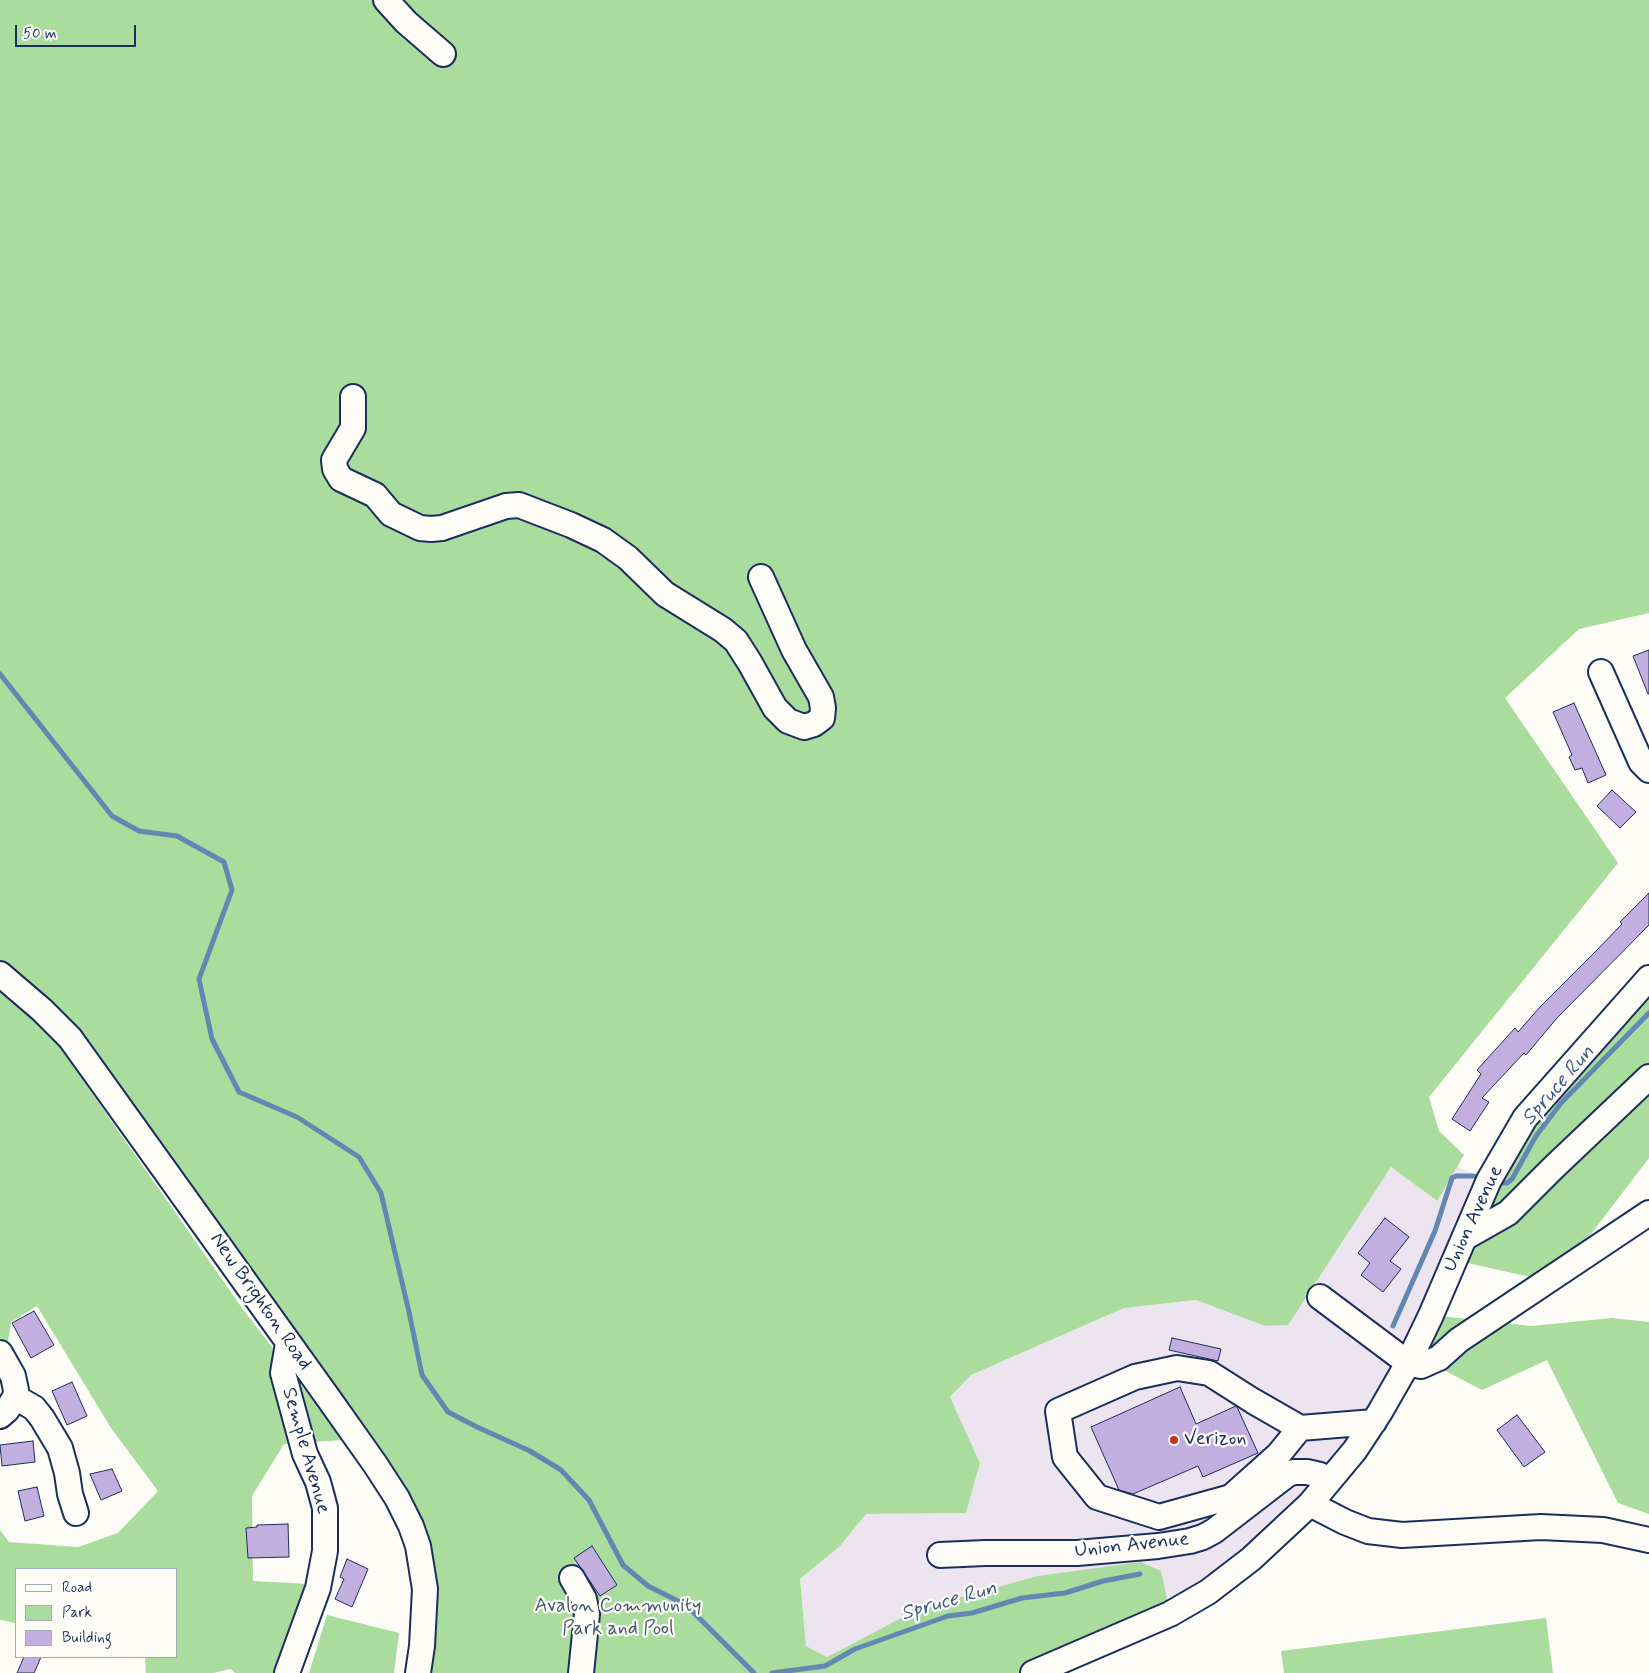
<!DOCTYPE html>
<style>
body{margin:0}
#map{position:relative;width:1649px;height:1673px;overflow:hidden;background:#fdfcf7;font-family:Mynerve,sans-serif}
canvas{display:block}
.legend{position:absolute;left:15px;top:1568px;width:162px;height:90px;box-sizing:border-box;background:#fdfcf7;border:1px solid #a3aaba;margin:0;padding:6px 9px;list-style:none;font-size:15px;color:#1b2f5e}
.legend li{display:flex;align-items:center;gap:10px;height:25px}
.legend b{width:25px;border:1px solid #a3aaba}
.scale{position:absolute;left:15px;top:25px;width:121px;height:22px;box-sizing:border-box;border:2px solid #1b2f5e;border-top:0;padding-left:6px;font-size:15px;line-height:18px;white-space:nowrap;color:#1b2f5e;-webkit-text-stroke:4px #fdfcf7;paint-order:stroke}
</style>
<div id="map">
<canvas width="1649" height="1673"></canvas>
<ul class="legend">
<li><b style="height:6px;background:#fdfcf7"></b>Road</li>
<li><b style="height:14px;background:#aadc9d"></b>Park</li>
<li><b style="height:14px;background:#c3afdf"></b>Building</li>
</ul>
<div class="scale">50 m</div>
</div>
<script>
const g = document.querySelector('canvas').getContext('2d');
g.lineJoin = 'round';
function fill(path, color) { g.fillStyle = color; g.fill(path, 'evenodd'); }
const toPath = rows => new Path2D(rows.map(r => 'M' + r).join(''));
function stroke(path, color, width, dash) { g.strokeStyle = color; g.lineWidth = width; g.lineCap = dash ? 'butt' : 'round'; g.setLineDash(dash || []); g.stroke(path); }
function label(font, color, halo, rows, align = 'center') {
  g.font = font + ' Mynerve,sans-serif'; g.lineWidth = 4.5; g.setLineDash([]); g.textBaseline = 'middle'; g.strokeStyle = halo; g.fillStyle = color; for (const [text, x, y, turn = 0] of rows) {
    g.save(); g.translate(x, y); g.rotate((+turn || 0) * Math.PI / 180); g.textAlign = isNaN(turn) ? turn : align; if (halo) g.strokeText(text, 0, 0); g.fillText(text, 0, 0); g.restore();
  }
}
fill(toPath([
 [1391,1167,1436,1201,1457,1167,1489,1180,1431,1315,1310,1504,1170,1614,918,1609,827,1657,806,1646,800,1579,840,1546,866,1514,966,1513,980,1463,950,1397,971,1375,1124,1308,1196,1300,1265,1326,1287,1325]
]), '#ece5f0');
fill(toPath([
 [0,0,1649,0,1649,613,1579,629,1505,698,1618,863,1429,1097,1439,1131,1464,1155,1437,1201,1391,1167,1288,1325,1265,1326,1196,1300,1124,1308,971,1375,950,1397,980,1463,966,1513,866,1514,840,1546,800,1579,806,1646,827,1657,918,1609,1038,1576,1141,1562,1161,1571,1170,1614,1033,1673,418,1673,418,1546,70,1038,0,974],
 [1649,978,1649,1158,1591,1234,1535,1278,1454,1260,1489,1180],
 [0,988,59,1046,242,1308,343,1440,284,1444,252,1496,253,1581,308,1584,282,1673,235,1673,231,1669,213,1673,146,1673,145,1657,176,1657,176,1569,16,1569,16,1623,0,1620,0,1530,9,1542,78,1547,118,1533,158,1491,111,1428,37,1306,11,1322,3,1376,0,1380],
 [1431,1315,1531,1326,1612,1318,1649,1322,1649,1514,1618,1503,1547,1360,1482,1390,1413,1354],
 [327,1615,399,1633,394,1673,309,1673],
 [1546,1618,1553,1673,1284,1673,1281,1651]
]), '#aadc9d');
stroke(toPath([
 [0,674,112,816,139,831,177,836,224,862,232,890,199,979,212,1039,239,1092,297,1117,359,1157,381,1193,409,1312,422,1375,448,1412,477,1427,530,1451,561,1470,589,1500,623,1565,648,1586,686,1605,754,1673],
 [1500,1183,1507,1183,1512,1179,1536,1136,1561,1103,1649,1013],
 [1393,1326,1435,1231,1452,1178,1456,1176,1474,1176,1479,1178],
 [772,1673,825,1666,855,1649,948,1616,972,1613,1022,1598,1065,1593,1103,1581,1140,1574]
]), '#6187b3', 5);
const building = toPath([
 [1649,650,1649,694,1648,694,1633,656,1649,650],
 [1574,703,1606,775,1588,783,1582,768,1575,770,1569,757,1572,755,1553,712,1574,703],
 [1612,790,1636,812,1620,828,1597,806,1612,790],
 [1649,893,1649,925,1557,1018,1526,1055,1524,1053,1482,1098,1489,1102,1470,1131,1452,1119,1481,1074,1477,1070,1515,1028,1518,1032,1540,1007,1598,949,1622,924,1620,922,1649,893],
 [1385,1218,1409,1237,1390,1261,1401,1269,1383,1292,1361,1275,1370,1263,1358,1253,1385,1218],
 [34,1311,54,1345,31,1358,12,1323,34,1311],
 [1172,1338,1221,1349,1218,1361,1169,1350,1172,1338],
 [72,1382,87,1416,67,1425,52,1391,72,1382],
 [1180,1387,1196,1424,1236,1406,1237,1407,1258,1453,1203,1477,1198,1466,1133,1494,1119,1490,1091,1427,1180,1387],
 [1517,1415,1545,1452,1524,1467,1497,1430,1517,1415],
 [33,1441,35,1462,2,1466,0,1445,33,1441],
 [112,1469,122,1491,101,1500,90,1474,112,1469],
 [37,1487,44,1516,25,1521,18,1491,37,1487],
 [288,1524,289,1557,248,1558,246,1528,257,1527,257,1525,288,1524],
 [592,1546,617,1585,600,1596,574,1558,592,1546],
 [347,1559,368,1569,352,1607,335,1599,344,1579,340,1577,347,1559],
 [24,1657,41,1657,34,1673,17,1673,24,1657]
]);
fill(building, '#c3afdf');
stroke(building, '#1b2f5e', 1);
const minor = toPath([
 [386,0,406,22,443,54],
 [353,397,353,428,334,460,335,469,341,479,375,495,391,514,420,528,431,529,442,528,506,506,519,505,571,525,603,540,628,558,665,594,723,630,736,641,750,663,775,708,788,721,804,727,814,724,822,718,823,708,821,697,794,650,761,577],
 [1601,672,1641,762,1649,770],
 [0,974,42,1010,70,1038,329,1399,375,1464,397,1498,411,1526,418,1546,425,1589,422,1646,418,1673],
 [1464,1238,1508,1213,1553,1168,1649,1077],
 [1320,1297,1408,1363,1421,1366,1439,1358,1459,1340,1649,1213],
 [0,1353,13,1376,16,1390,15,1397,34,1408,42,1418,60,1448,67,1473,70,1494,76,1513],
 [0,1416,7,1410,15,1397],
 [1300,1428,1278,1455,1231,1497,1159,1517,1097,1497,1065,1457,1058,1411,1135,1377,1177,1368,1209,1373,1253,1401,1300,1428,1374,1422],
 [1310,1504,1345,1522,1368,1531,1402,1535,1541,1527,1603,1530,1649,1540],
 [940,1555,985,1553,1077,1553,1158,1546,1190,1541,1203,1537,1214,1531,1288,1474,1294,1472,1307,1472,1320,1475,1330,1480],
 [572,1578,584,1599,587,1614,581,1673],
 [287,1673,318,1588,325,1551,325,1508,318,1482,305,1454,283,1373,288,1343],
 [1033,1673,1170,1614,1208,1592,1251,1559,1310,1504,1355,1450,1380,1412,1408,1363,1431,1315,1489,1180,1525,1118,1649,978]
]);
stroke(minor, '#1b2f5e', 28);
stroke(minor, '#fdfcf7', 24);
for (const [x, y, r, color] of [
 [1174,1440,5,"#c8321e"]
]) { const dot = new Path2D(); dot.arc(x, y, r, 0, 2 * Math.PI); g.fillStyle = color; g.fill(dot); stroke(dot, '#fdfcf7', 2); }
label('20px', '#1b2f5e', '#fdfcf7', [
 ["Union Avenue",1474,1219,-65],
 ["New Brighton Road",260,1302,55],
 ["Semple Avenue",305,1451,74],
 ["Union Avenue",1132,1546,-6]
]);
label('20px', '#1b2f5e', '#fdfcf7', [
 ["Verizon",1184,1440]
], 'left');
label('20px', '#3f5a6e', '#fdfcf7', [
 ["Avalon Community",618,1607],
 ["Park and Pool",618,1630]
]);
label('italic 21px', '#3e5b88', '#fdfcf7', [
 ["Spruce Run",1559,1086,-49],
 ["Spruce Run",949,1602,-16]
]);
</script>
